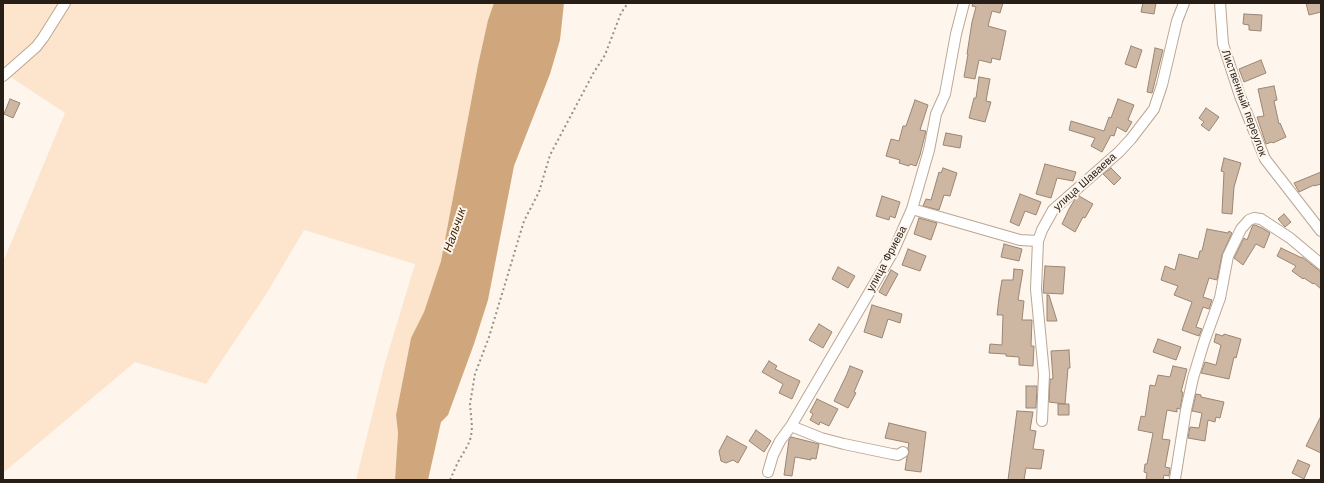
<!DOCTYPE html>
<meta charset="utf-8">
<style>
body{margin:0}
#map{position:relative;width:1324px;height:483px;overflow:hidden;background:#fef5ed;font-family:"Work Sans",sans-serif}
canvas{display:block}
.frame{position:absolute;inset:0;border:4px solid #271f17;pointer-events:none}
</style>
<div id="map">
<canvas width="1324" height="483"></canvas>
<div class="frame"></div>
</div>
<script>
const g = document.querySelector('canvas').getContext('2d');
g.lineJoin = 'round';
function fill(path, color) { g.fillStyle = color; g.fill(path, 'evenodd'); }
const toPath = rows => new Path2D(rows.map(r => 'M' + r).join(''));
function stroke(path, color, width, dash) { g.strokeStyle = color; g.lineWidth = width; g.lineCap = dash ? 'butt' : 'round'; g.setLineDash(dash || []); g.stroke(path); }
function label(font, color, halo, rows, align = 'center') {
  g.font = font + ' "Work Sans",sans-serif'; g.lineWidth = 4; g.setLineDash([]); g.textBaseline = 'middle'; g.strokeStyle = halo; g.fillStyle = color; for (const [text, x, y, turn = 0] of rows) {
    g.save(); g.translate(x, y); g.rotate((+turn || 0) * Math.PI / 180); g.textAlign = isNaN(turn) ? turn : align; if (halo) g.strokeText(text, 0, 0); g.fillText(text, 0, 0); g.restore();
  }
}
fill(toPath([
 [3,3,494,3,488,20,478,65,441,261,424,312,411,338,396,415,398,433,395,480,356,480,385,363,415,264,304,230,265,296,206,384,135,362,3,473,3,262,65,113,3,72]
]), '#fde4cd');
fill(toPath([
 [494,3,564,3,560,40,550,74,514,166,488,300,474,344,448,415,441,422,428,480,395,480,398,433,396,415,411,338,424,312,441,261,478,65,488,20]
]), '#d0a77d');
const building = toPath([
 [973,3,1003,3,1000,13,992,11,988,26,1006,31,1000,60,992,58,991,63,979,60,975,79,964,77,968,54,967,54,972,22,976,7,972,6,973,3],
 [1143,3,1156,3,1154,14,1141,12,1143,3],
 [1306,3,1321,3,1321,12,1309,15,1306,3],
 [1244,14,1262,15,1261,31,1249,30,1249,25,1243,24,1244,14],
 [1131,46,1142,50,1136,68,1125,64,1131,46],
 [1155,48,1163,50,1152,93,1147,92,1155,48],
 [1261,60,1266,73,1244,82,1239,69,1261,60],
 [979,77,990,79,986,101,991,102,985,122,969,118,974,98,976,98,979,77],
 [1274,86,1277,100,1274,101,1279,124,1280,123,1286,137,1273,143,1272,142,1266,144,1257,117,1264,116,1258,89,1274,86],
 [10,99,20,103,13,118,4,114,10,99],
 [1118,99,1134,105,1128,120,1132,122,1126,132,1117,127,1114,136,1111,135,1102,152,1091,146,1095,138,1069,130,1071,121,1104,131,1109,117,1111,118,1118,99],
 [915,100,928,105,920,130,926,131,920,155,916,166,910,164,909,166,899,163,900,160,886,156,891,139,899,141,903,126,906,126,915,100],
 [1206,108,1219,117,1209,131,1201,125,1204,122,1199,118,1206,108],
 [946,133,962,136,960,148,943,145,946,133],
 [1224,158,1241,163,1234,187,1232,214,1222,213,1224,172,1221,171,1224,158],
 [1045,164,1076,172,1073,181,1057,178,1051,198,1036,194,1045,164],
 [943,168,957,173,950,196,944,195,939,210,923,206,926,199,931,200,939,172,941,173,943,168],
 [1111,168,1121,178,1114,185,1103,174,1111,168],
 [1321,172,1321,184,1314,186,1314,185,1299,192,1294,183,1321,172],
 [1020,194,1041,202,1036,215,1025,211,1019,226,1010,222,1020,194],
 [882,196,900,202,895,218,890,216,889,220,876,216,882,196],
 [1079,196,1093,204,1085,218,1083,217,1075,232,1062,224,1069,209,1075,199,1079,196],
 [1284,214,1291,222,1285,227,1278,219,1284,214],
 [919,218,937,223,931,240,914,234,919,218],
 [1253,225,1255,225,1262,228,1270,233,1264,248,1256,244,1243,265,1234,258,1244,238,1247,240,1253,225],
 [1207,229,1228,233,1229,231,1232,233,1222,255,1217,280,1209,278,1203,297,1212,300,1209,309,1203,307,1196,327,1202,329,1199,336,1182,330,1192,302,1174,295,1178,286,1161,280,1165,266,1175,270,1179,254,1198,259,1200,251,1202,251,1207,229],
 [1004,244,1022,249,1019,261,1001,257,1004,244],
 [1281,248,1302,258,1302,257,1321,272,1321,289,1314,283,1313,284,1304,278,1303,279,1292,271,1296,266,1277,256,1281,248],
 [908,249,926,256,920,271,902,265,908,249],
 [1045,266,1065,267,1063,294,1043,293,1045,266],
 [838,267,855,276,848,288,832,279,838,267],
 [1014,269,1023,270,1018,300,1024,301,1022,320,1032,320,1031,346,1034,346,1033,366,1019,365,1019,357,1006,356,1006,354,989,353,990,344,1002,345,1003,315,997,315,999,298,1002,280,1013,280,1014,269],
 [891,270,898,274,886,296,879,292,891,270],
 [1047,295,1049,295,1057,321,1047,321,1047,295],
 [872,305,902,314,900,323,888,319,882,338,864,332,872,305],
 [819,324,832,332,823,348,809,340,819,324],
 [1216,334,1223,336,1224,334,1241,339,1236,358,1234,357,1229,379,1201,373,1205,362,1216,365,1221,345,1214,342,1216,334],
 [1158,339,1181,347,1176,360,1153,352,1158,339],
 [1069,350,1070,368,1068,368,1065,404,1049,402,1050,379,1053,379,1051,351,1069,350],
 [769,361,777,366,775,369,800,381,792,399,779,393,783,384,762,372,769,361],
 [850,366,863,371,854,392,856,393,848,408,834,401,847,374,850,366],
 [1173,366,1187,369,1181,392,1183,392,1180,409,1177,408,1177,412,1167,410,1162,439,1170,440,1165,467,1170,468,1169,476,1164,475,1163,480,1146,480,1147,473,1144,472,1145,464,1147,464,1153,433,1138,430,1141,416,1145,417,1150,385,1155,386,1158,375,1170,377,1173,366],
 [1026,386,1037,386,1036,408,1026,408,1026,386],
 [1196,394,1201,395,1201,397,1224,402,1220,418,1216,417,1215,422,1208,420,1205,441,1188,438,1190,427,1199,428,1202,413,1192,411,1196,394],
 [817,399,838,409,829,426,820,422,819,425,810,420,813,414,810,412,817,399],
 [1058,404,1069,404,1069,415,1058,415,1058,404],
 [1017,411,1033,412,1030,430,1036,431,1033,449,1044,450,1041,469,1026,468,1024,480,1008,480,1017,411],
 [1321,416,1321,453,1306,446,1321,416],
 [889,423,926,432,921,472,905,470,907,457,909,452,908,448,909,443,885,438,889,423],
 [756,430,771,441,764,452,749,441,756,430],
 [727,436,747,447,738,463,733,460,726,463,721,461,719,451,727,436],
 [791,437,819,444,816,459,811,458,811,460,795,457,792,476,784,475,789,440,791,437],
 [1298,460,1310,465,1304,479,1292,473,1298,460]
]);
fill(building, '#cdb7a3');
stroke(building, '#9a8672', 1);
const minor = toPath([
 [1220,3,1223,44,1240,96,1265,159,1321,231],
 [3,76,36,47,43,38,65,3],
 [912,209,1020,240,1038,241],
 [1042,421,1044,374,1036,289,1038,241,1042,230,1053,210,1119,152,1131,139,1154,109,1162,85,1177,21,1184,3],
 [791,426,821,438,844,444,892,454,898,455,903,452],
 [768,472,773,455,780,441,791,426,893,252,912,209,929,150,936,114,945,94,956,34,964,3],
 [1175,479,1186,410,1193,378,1204,342,1220,298,1228,256,1241,229,1249,220,1254,218,1261,219,1290,238,1321,264]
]);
stroke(minor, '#bba692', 12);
stroke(toPath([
 [450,480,458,462,468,445,471,437,472,427,470,404,475,374,489,337,524,221,539,192,550,155,594,72,605,55,621,13,628,3]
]), '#988f87', 2, [2, 3]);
stroke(minor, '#fff', 10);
label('11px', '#271f17', '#fef5ed', [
 ["Лиственный переулок",1244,103,70],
 ["улица Шаваева",1085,182,-42],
 ["улица Фриева",887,259,-62]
]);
label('italic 12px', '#442805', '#fef5ed', [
 ["Нальчик",455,230,-71]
]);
</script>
